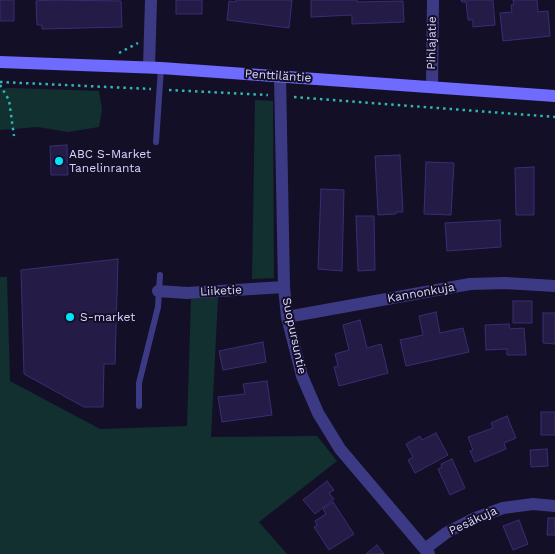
<!DOCTYPE html>
<meta charset="utf-8">
<style>
body{margin:0}
canvas{display:block;background:#130f26}
</style>
<canvas width="555" height="554"></canvas>
<script>
const g = document.querySelector('canvas').getContext('2d');
g.lineJoin = 'round';
function fill(path, color) { g.fillStyle = color; g.fill(path, 'evenodd'); }
const toPath = rows => new Path2D(rows.map(r => 'M' + r).join(''));
function stroke(path, color, width, dash) { g.strokeStyle = color; g.lineWidth = width; g.lineCap = dash ? 'butt' : 'round'; g.setLineDash(dash || []); g.stroke(path); }
function label(font, color, halo, rows, align = 'center') {
  g.font = font + ' "Work Sans",sans-serif'; g.lineWidth = 4; g.setLineDash([]); g.textBaseline = 'middle'; g.strokeStyle = halo; g.fillStyle = color; for (const [text, x, y, turn = 0] of rows) {
    g.save(); g.translate(x, y); g.rotate((+turn || 0) * Math.PI / 180); g.textAlign = isNaN(turn) ? turn : align; if (halo) g.strokeText(text, 0, 0); g.fillText(text, 0, 0); g.restore();
  }
}
fill(toPath([
 [10,88,99,91,102,109,99,127,68,132,38,127,0,130,0,89],
 [255,100,273,101,274,278,252,279],
 [0,277,7,277,10,381,100,429,187,426,191,299,218,297,211,437,317,436,337,461,259,522,287,554,0,554]
]), '#12302f');
const building = toPath([
 [0,0,14,0,14,21,0,21,0,0],
 [53,0,121,1,122,27,42,29,42,25,37,25,36,1,53,0],
 [176,0,202,0,202,14,176,14,176,0],
 [236,0,292,0,289,28,227,20,229,1,236,2,236,0],
 [311,0,357,0,357,2,403,1,404,22,352,24,352,15,311,17,311,0],
 [461,0,493,0,495,25,473,27,473,20,468,20,466,2,462,2,461,0],
 [513,0,537,0,538,12,548,11,550,36,503,41,500,13,512,12,511,5,514,5,513,0],
 [67,145,68,175,51,175,50,146,67,145],
 [400,155,403,212,396,212,396,214,378,215,375,156,400,155],
 [426,162,454,163,451,215,424,214,426,162],
 [534,167,534,215,516,215,515,168,534,167],
 [321,189,344,190,342,271,318,269,321,189],
 [356,216,374,216,375,270,358,271,356,216],
 [500,220,501,247,447,251,445,223,500,220],
 [118,259,115,364,104,364,103,407,84,407,24,374,21,270,118,259],
 [513,301,532,301,532,323,513,323,513,301],
 [436,312,440,333,463,328,469,352,406,366,400,340,423,335,419,316,436,312],
 [543,313,555,313,555,344,543,343,543,313],
 [360,320,367,348,381,344,388,373,339,386,334,367,338,366,335,354,349,350,343,325,360,320],
 [509,324,510,329,524,328,526,355,507,355,507,349,486,350,485,325,509,324],
 [263,342,266,362,223,370,219,351,263,342],
 [267,381,272,415,222,422,218,397,245,394,243,384,267,381],
 [541,412,555,412,555,435,541,435,541,412],
 [507,416,516,438,504,443,506,449,475,462,470,451,473,450,468,437,493,428,491,423,507,416],
 [436,433,448,455,415,473,408,460,413,457,406,444,420,436,422,440,436,433],
 [547,449,548,466,531,467,530,450,547,449],
 [452,459,465,488,450,495,438,469,442,467,441,464,452,459],
 [327,481,334,490,329,493,334,499,315,514,303,500,327,481],
 [333,502,354,534,329,550,314,527,317,525,315,521,326,514,323,509,333,502],
 [548,518,555,518,555,535,547,535,548,518],
 [519,520,528,544,513,550,503,526,519,520],
 [377,545,384,554,366,554,377,545]
]);
fill(building, '#241b47');
stroke(building, '#3b2d73', 1);
stroke(toPath([
 [119,53,138,43],
 [0,82,151,89],
 [0,85,9,100,14,136],
 [169,90,268,95],
 [294,97,555,117]
]), '#2fb8b0', 2.5, [2.5, 4]);
stroke(toPath([
 [156,142,161,68],
 [139,406,139,383,158,307,160,275]
]), '#3d3a85', 6);
stroke(toPath([
 [149,67,151,0],
 [280,76,284,287,287,317,302,376,318,413,340,449,429,554],
 [432,86,433,0],
 [158,291,187,293,284,287],
 [287,317,470,284,505,283,555,286],
 [425,549,446,533,473,519,503,508,533,504,555,506]
]), '#3d3a85', 12);
stroke(toPath([
 [0,62,161,68,555,96]
]), '#6f6bff', 12);
for (const [x, y, r, color] of [
 [59,161,5,"#00e5ff"],
 [70,317,5,"#00e5ff"]
]) { const dot = new Path2D(); dot.arc(x, y, r, 0, 2 * Math.PI); g.fillStyle = color; g.fill(dot); stroke(dot, '#130f26', 2); }
label('12px', '#d9d4ff', '#130f26', [
 ["Pihlajatie",432,43,-89],
 ["Penttiläntie",278,76,4],
 ["Liiketie",221,291,-3],
 ["Kannonkuja",421,293,-10],
 ["Suopursuntie",294,336,78],
 ["Pesäkuja",473,521,-25]
]);
label('12px', '#d9d4ff', '#130f26', [
 ["ABC S-Market",69,154],
 ["Tanelinranta",69,168],
 ["S-market",80,317]
], 'left');
</script>
